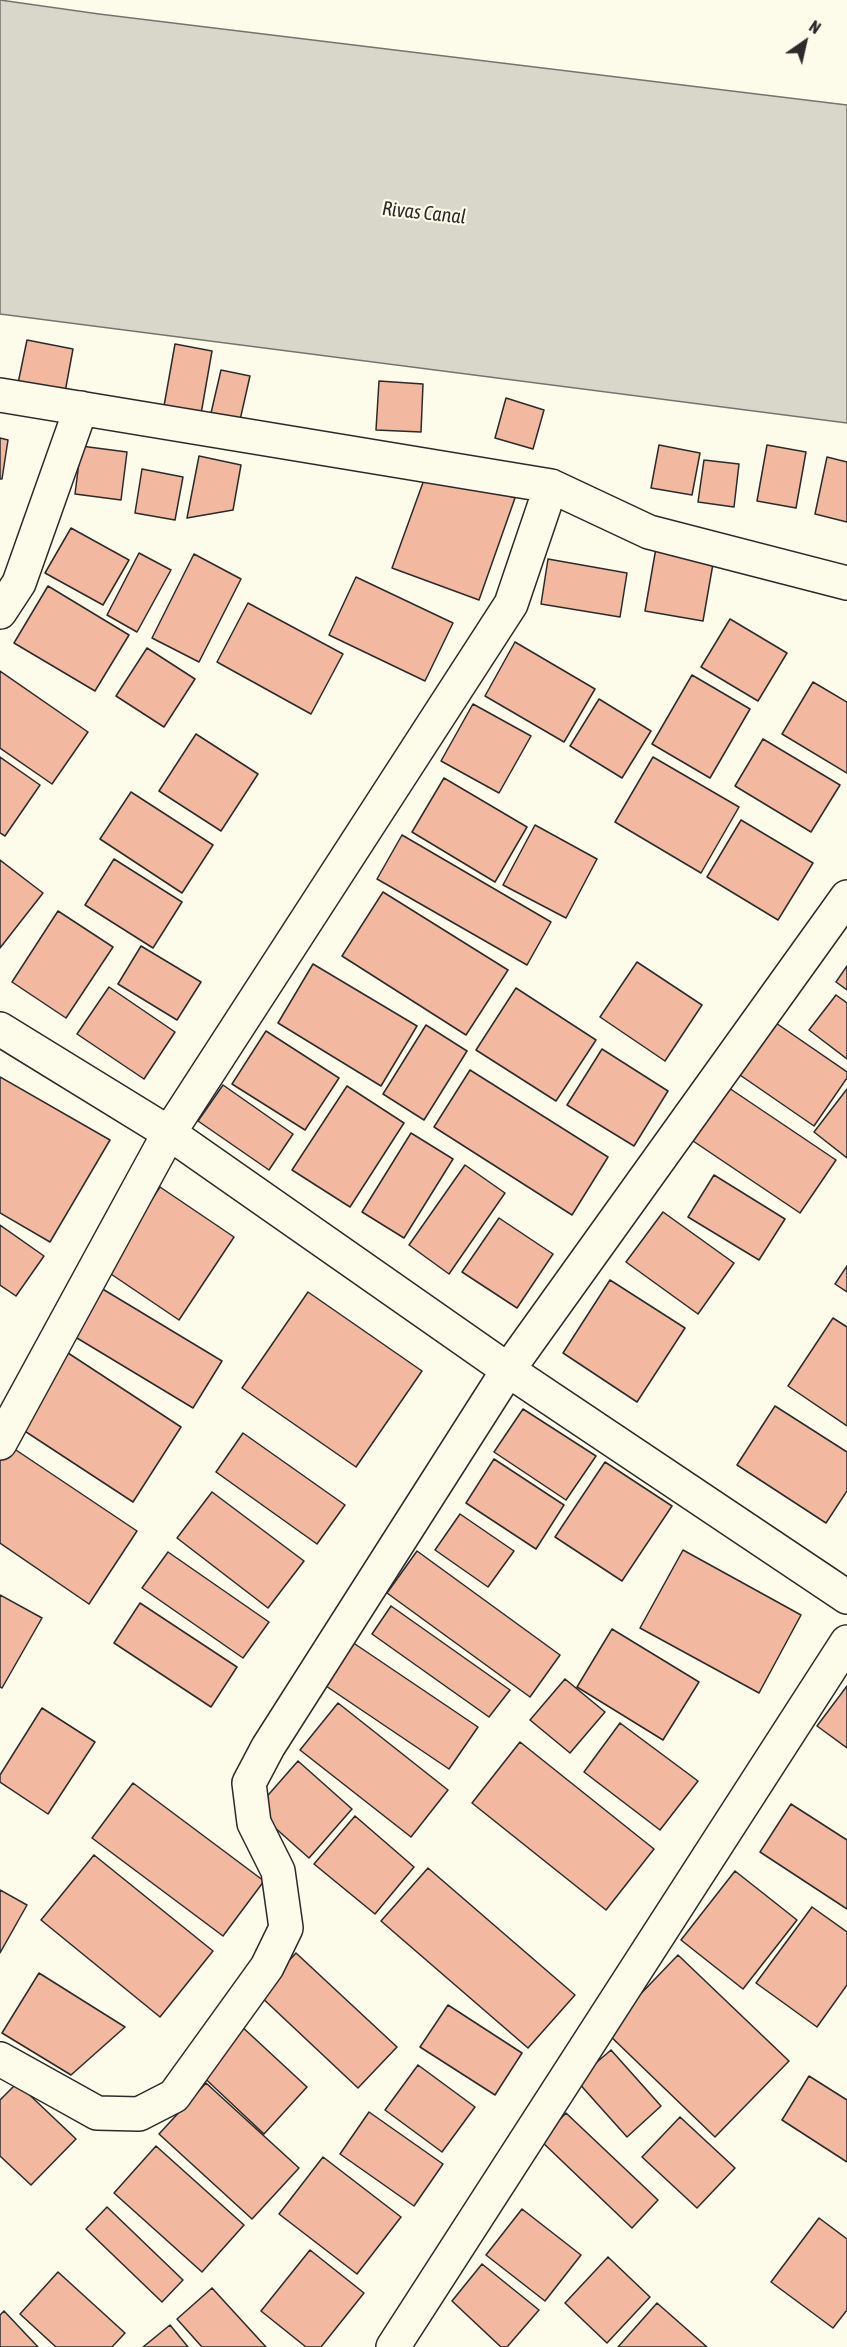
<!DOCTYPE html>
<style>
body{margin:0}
#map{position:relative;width:847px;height:2347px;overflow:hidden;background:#fdfbea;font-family:"Asap Condensed",sans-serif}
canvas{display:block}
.north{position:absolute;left:775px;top:12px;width:60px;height:60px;-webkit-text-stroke:4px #fdfbea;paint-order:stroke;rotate:34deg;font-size:16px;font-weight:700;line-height:24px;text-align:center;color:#2b2b2b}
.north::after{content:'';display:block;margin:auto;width:21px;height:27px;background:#2b2b2b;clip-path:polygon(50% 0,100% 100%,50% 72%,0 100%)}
</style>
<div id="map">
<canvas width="847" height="2347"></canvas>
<div class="north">N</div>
</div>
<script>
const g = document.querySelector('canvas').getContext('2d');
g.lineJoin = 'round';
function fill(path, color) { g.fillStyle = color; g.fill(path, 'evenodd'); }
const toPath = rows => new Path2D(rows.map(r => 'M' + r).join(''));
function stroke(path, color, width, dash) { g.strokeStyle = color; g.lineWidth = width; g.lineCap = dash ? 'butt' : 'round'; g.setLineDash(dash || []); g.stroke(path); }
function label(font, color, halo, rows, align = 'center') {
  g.font = font + ' "Asap Condensed",sans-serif'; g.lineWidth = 4.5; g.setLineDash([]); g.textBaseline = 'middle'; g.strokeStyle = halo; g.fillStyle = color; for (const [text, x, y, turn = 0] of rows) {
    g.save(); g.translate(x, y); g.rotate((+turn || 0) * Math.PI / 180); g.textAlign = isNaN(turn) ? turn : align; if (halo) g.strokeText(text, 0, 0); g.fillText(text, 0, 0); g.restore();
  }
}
const water = toPath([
 [0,0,99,14,847,105,847,423,0,314,0,0]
]);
fill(water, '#d8d7c9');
stroke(water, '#74746e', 1.5);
const building = toPath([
 [27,340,73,349,63,403,16,393,27,340],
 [175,344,212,351,201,414,164,406,175,344],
 [221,370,250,376,240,420,211,413,221,370],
 [379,381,423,384,421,432,376,430,379,381],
 [506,398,544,410,533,449,495,438,506,398],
 [0,438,8,440,2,479,0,479,0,438],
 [659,445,700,453,692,495,651,488,659,445],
 [767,445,806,452,796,508,757,501,767,445],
 [81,446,127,452,121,500,75,494,81,446],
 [199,456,241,465,233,510,187,518,199,456],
 [827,457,847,462,847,522,815,514,827,457],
 [704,460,739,464,734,507,698,502,704,460],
 [429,466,515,498,479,600,392,568,429,466],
 [142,469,183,477,175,520,135,513,142,469],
 [71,528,129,560,103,605,45,573,71,528],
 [656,548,714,558,703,621,645,611,656,548],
 [139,553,171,570,137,632,107,615,139,553],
 [194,554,241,579,199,662,152,638,194,554],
 [548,559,627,573,620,617,541,604,548,559],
 [356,577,453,623,425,681,329,635,356,577],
 [48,586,129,635,95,691,14,643,48,586],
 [248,603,343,654,311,714,217,662,248,603],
 [730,619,787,653,758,701,701,667,730,619],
 [515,642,595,689,564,742,485,696,515,642],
 [147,648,195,679,164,727,116,696,147,648],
 [0,671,88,732,52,784,0,748,0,671],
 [692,675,750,709,710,778,652,744,692,675],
 [813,682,847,702,847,773,782,734,813,682],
 [599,699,651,731,622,778,570,746,599,699],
 [473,704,531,736,499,793,441,761,473,704],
 [196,734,258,774,221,831,159,791,196,734],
 [763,739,840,785,811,832,735,786,763,739],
 [0,757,40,785,5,836,0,833,0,757],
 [653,757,739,807,701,873,615,822,653,757],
 [444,778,527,827,495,882,412,832,444,778],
 [131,792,213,845,182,893,100,839,131,792],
 [741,820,813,863,778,920,707,877,741,820],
 [535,825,597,859,566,918,503,885,535,825],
 [402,835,551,922,527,965,377,879,402,835],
 [114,859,182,902,153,948,85,905,114,859],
 [0,860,43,893,0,948,0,860],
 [383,892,508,970,466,1035,342,956,383,892],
 [58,911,113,947,66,1018,12,982,58,911],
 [141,946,201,982,177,1020,118,984,141,946],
 [637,962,702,1005,665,1061,600,1017,637,962],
 [313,964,417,1026,381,1086,278,1023,313,964],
 [847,966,847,990,836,982,847,966],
 [109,987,175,1032,144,1079,77,1034,109,987],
 [516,988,596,1040,556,1101,476,1050,516,988],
 [836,995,847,1003,847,1059,809,1030,836,995],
 [773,1021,847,1072,847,1078,814,1126,737,1073,773,1021],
 [426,1025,467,1051,424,1120,383,1094,426,1025],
 [266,1031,339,1078,305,1130,232,1084,266,1031],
 [602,1049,668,1091,634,1146,567,1105,602,1049],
 [470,1070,608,1157,572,1215,434,1127,470,1070],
 [0,1077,110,1140,50,1242,0,1213,0,1077],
 [223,1085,293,1134,269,1170,198,1121,223,1085],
 [347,1086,404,1123,350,1207,292,1170,347,1086],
 [729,1088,836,1160,800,1213,693,1141,729,1088],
 [847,1089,847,1158,814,1132,847,1089],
 [411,1133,453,1159,404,1238,362,1212,411,1133],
 [465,1165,505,1193,449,1274,409,1245,465,1165],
 [714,1175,785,1219,759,1260,688,1217,714,1175],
 [160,1187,234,1237,179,1320,105,1270,160,1187],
 [663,1212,734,1263,698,1314,626,1262,663,1212],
 [499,1218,553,1254,517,1308,462,1272,499,1218],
 [0,1225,44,1256,16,1296,0,1285,0,1225],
 [847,1266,847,1292,835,1284,847,1266],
 [610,1280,685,1328,637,1402,563,1353,610,1280],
 [96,1285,222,1361,193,1408,67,1332,96,1285],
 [308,1292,422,1371,356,1467,242,1388,308,1292],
 [833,1318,847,1327,847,1426,788,1386,833,1318],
 [65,1351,181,1427,133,1502,17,1426,65,1351],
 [775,1406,847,1452,847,1491,826,1523,737,1465,775,1406],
 [523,1409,596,1456,566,1500,494,1452,523,1409],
 [243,1433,345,1505,317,1544,216,1472,243,1433],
 [7,1444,137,1531,89,1604,0,1543,0,1461,7,1444],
 [494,1459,564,1505,536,1549,466,1503,494,1459],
 [605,1462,672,1506,622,1581,555,1537,605,1462],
 [212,1492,304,1561,268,1608,177,1538,212,1492],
 [460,1514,514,1551,488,1587,435,1550,460,1514],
 [683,1550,801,1615,759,1693,640,1628,683,1550],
 [417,1551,560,1655,530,1697,387,1593,417,1551],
 [168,1552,269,1622,243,1658,142,1588,168,1552],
 [0,1595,42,1618,2,1688,0,1687,0,1595],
 [140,1603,237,1667,211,1707,114,1643,140,1603],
 [391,1606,510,1690,489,1717,372,1634,391,1606],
 [612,1629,699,1682,663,1740,577,1687,612,1629],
 [352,1642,478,1727,449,1769,323,1684,352,1642],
 [565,1679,605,1712,570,1753,530,1720,565,1679],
 [847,1686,847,1748,817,1726,847,1686],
 [338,1703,448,1790,411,1837,300,1750,338,1703],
 [42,1708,95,1742,48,1814,0,1782,0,1775,42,1708],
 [620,1723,698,1781,660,1830,584,1772,620,1723],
 [520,1742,654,1849,606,1910,472,1803,520,1742],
 [298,1761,352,1809,309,1858,255,1810,298,1761],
 [133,1783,264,1881,223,1936,92,1838,133,1783],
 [791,1804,847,1840,847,1909,760,1852,791,1804],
 [355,1816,414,1867,375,1914,314,1864,355,1816],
 [94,1855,213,1951,160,2017,41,1920,94,1855],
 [428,1868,575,1995,528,2048,381,1921,428,1868],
 [735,1871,797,1920,743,1989,681,1940,735,1871],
 [0,1890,27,1905,0,1953,0,1890],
 [812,1907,847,1932,847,1985,817,2027,756,1983,812,1907],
 [296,1953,397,2047,358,2088,258,1994,296,1953],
 [678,1955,789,2061,715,2137,605,2031,678,1955],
 [39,1973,125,2027,71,2075,2,2033,39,1973],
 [448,2005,522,2053,495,2095,420,2047,448,2005],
 [239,2024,307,2087,264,2134,196,2070,239,2024],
 [611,2050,661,2106,627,2137,576,2080,611,2050],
 [418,2065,475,2107,442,2152,385,2110,418,2065],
 [809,2076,847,2100,847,2162,782,2120,809,2076],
 [17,2083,76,2139,31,2185,0,2156,0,2100,17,2083],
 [206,2083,299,2168,252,2219,159,2134,206,2083],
 [369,2112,443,2164,414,2206,340,2154,369,2112],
 [566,2113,658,2200,632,2228,540,2140,566,2113],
 [680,2117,735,2168,697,2208,642,2157,680,2117],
 [156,2146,244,2225,202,2272,114,2193,156,2146],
 [323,2157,401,2217,357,2274,279,2214,323,2157],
 [107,2207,183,2280,162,2302,86,2229,107,2207],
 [522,2209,581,2255,545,2301,486,2255,522,2209],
 [819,2218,847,2239,847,2310,833,2328,771,2282,819,2218],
 [310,2250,364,2293,321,2347,306,2347,261,2311,310,2250],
 [608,2257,650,2297,607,2343,565,2303,608,2257],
 [482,2264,539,2310,507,2347,501,2347,452,2301,482,2264],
 [58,2272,125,2333,112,2347,56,2347,20,2314,58,2272],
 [212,2288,266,2347,202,2347,177,2319,212,2288],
 [657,2303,707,2347,618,2347,657,2303],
 [4,2311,38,2347,0,2347,0,2315,4,2311],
 [170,2325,188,2347,143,2347,170,2325]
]);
fill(building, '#f2b8a0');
stroke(building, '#2b2b2b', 1.5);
const minor = toPath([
 [0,395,551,486],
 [0,612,19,583,81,408],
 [0,1029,169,1133,508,1370,847,1597],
 [0,1443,169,1133,511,604,551,486,649,532,847,583],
 [0,2059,97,2113,139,2114,174,2096,267,1967,286,1928,278,1871,254,1823,249,1783,268,1747,508,1370,847,897],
 [393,2347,847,1642]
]);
stroke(minor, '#2b2b2b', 36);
stroke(minor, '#fdfbea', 33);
label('italic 20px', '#2b2b2b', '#fdfbea', [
 ["Rivas Canal",424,213,6]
]);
</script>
